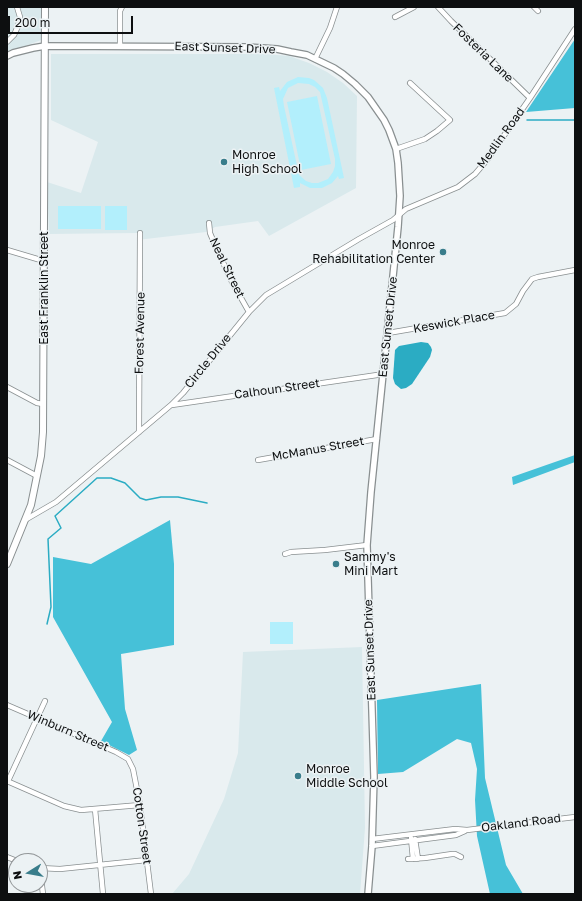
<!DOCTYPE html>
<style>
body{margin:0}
#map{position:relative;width:582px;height:901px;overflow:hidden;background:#ecf2f4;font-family:"Golos Text",sans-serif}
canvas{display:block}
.frame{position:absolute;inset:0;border:8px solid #0d0f10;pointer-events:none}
.north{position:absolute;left:8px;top:853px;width:40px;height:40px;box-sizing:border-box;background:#ecf2f4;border:1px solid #939799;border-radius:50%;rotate:259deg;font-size:11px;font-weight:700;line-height:16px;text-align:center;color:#0d0f10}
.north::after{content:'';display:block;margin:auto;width:14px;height:18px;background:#397d8b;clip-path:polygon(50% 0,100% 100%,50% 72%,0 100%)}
.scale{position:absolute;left:8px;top:16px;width:125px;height:18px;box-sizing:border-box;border:2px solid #0d0f10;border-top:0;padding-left:5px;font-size:12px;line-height:14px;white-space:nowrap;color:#0d0f10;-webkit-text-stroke:3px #ecf2f4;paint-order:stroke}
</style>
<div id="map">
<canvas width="582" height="901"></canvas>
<div class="frame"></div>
<div class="north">N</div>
<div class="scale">200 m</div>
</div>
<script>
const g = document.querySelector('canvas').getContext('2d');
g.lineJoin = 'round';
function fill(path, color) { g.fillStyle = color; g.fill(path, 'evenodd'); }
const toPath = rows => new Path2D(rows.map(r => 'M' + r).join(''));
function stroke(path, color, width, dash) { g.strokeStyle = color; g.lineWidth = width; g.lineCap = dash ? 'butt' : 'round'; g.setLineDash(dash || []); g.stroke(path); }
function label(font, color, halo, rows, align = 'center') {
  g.font = font + ' "Golos Text",sans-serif'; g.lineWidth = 3; g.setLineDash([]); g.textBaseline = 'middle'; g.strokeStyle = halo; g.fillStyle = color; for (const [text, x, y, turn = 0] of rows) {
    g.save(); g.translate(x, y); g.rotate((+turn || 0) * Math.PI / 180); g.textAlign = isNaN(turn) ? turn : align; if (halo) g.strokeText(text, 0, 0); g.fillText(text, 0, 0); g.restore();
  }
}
fill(toPath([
 [7,7,41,7,41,40,7,53],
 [51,54,265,54,289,56,309,63,327,72,343,83,357,96,356,188,269,236,258,221,215,227,206,232,137,240,137,233,49,234,47,182,81,193,98,142,51,120],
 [362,647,365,828,360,894,172,894,189,874,224,799,238,753,243,652]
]), '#d9e9ec');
fill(toPath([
 [298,77,309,78,314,80,323,88,327,98,344,178,339,179,338,176,332,183,322,188,310,188,300,183,300,187,294,188,274,88,279,87,280,91,287,82],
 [298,83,309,84,315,87,320,92,335,159,335,166,333,172,328,179,318,183,312,183,306,181,299,175,284,106,283,99,288,88],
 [317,96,331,164,301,170,287,102],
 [58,206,101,206,101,229,58,229],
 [105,206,127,206,127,230,105,230],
 [270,622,293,622,293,644,270,644]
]), '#b2effc');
fill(toPath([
 [575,39,575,108,526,112],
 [575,455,575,462,513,485,512,477],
 [170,520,174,564,174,645,121,654,125,709,137,750,129,755,101,741,112,722,53,617,53,557,91,564],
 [481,684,485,778,506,865,523,894,490,894,477,836,475,800,477,769,471,743,457,739,403,772,378,774,377,700]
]), '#46c1d8');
fill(toPath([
 [421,342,428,343,431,347,432,350,430,357,412,384,406,388,401,389,395,384,393,378,395,350,399,346]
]), '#2bacc3');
stroke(toPath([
 [527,120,575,120],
 [47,624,51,607,48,539,61,528,55,516,97,478,111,478,125,483,140,498,146,500,161,497,178,497,207,503]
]), '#2bacc3', 1.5);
const minor = toPath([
 [438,7,451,21,530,98],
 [534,7,538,11],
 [395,17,414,7],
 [7,42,14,35,18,26,20,17,17,7],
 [120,46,120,11,122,7],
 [315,59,330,28,337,7],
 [396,149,425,139,437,131,450,120,410,83],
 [209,223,210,233,215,245,232,282,249,312],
 [7,250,44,261],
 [388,333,505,313,516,304,523,291,532,279,538,277,575,270],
 [7,387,37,403,43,404],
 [172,405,384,374],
 [139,432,140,233],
 [7,460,37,476],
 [258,460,377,439],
 [25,520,56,502,171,405,183,393,249,312,266,295,359,239,393,220,406,209,458,187,475,174,487,160,530,98,575,29],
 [285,554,291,552,325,550,367,545],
 [7,705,116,752,128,759,133,769,140,805,151,894],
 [7,781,64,806,81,810,140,805],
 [8,781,45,701],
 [95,809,103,894],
 [411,838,413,859],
 [372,839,455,829,467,830,575,817],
 [415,839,418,859],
 [372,846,456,835,465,831],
 [7,857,17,861],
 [408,859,425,858,452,854,455,854,461,857],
 [40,868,60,869,147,860],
 [40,870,43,894]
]);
const tertiary = toPath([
 [7,56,13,53,33,48,45,46,247,47,277,49,291,52,307,55,334,68,343,74,355,84,368,97,384,120,389,130,396,149,398,163,400,196,398,227,371,492,367,545,374,777,372,846,368,894]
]);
const secondary = toPath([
 [7,564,31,505,41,456,43,432,45,7]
]);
stroke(minor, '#898f90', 6);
stroke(tertiary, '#898f90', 8);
stroke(secondary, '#898f90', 8);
stroke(minor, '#fff', 4.5);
stroke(tertiary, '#fff', 5.5);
stroke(secondary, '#fff', 6);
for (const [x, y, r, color] of [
 [224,162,4,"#397d8b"],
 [443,252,4,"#397d8b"],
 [336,564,4,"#397d8b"],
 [298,776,4,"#397d8b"]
]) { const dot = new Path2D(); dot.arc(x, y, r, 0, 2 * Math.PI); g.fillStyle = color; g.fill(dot); stroke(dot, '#ecf2f4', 1.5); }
label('12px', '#0d0f10', '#ecf2f4', [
 ["East Sunset Drive",225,48,2],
 ["Fosteria Lane",483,53,44],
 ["Medlin Road",501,138,-54],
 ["Neal Street",227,268,64],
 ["East Franklin Street",44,288,-90],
 ["Keswick Place",454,322,-10],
 ["East Sunset Drive",388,327,-84],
 ["Forest Avenue",140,333,-89],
 ["Circle Drive",208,361,-51],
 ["Calhoun Street",277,389,-8],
 ["McManus Street",318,449,-10],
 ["East Sunset Drive",370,650,-92],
 ["Winburn Street",68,731,23],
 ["Oakland Road",521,823,-7],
 ["Cotton Street",142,826,82]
]);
label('12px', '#0d0f10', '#ecf2f4', [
 ["Monroe",232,155],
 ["High School",232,169],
 ["Monroe",435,245,"right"],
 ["Rehabilitation Center",435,259,"right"],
 ["Sammy's",344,557],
 ["Mini Mart",344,571],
 ["Monroe",306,769],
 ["Middle School",306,783]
], 'left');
</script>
